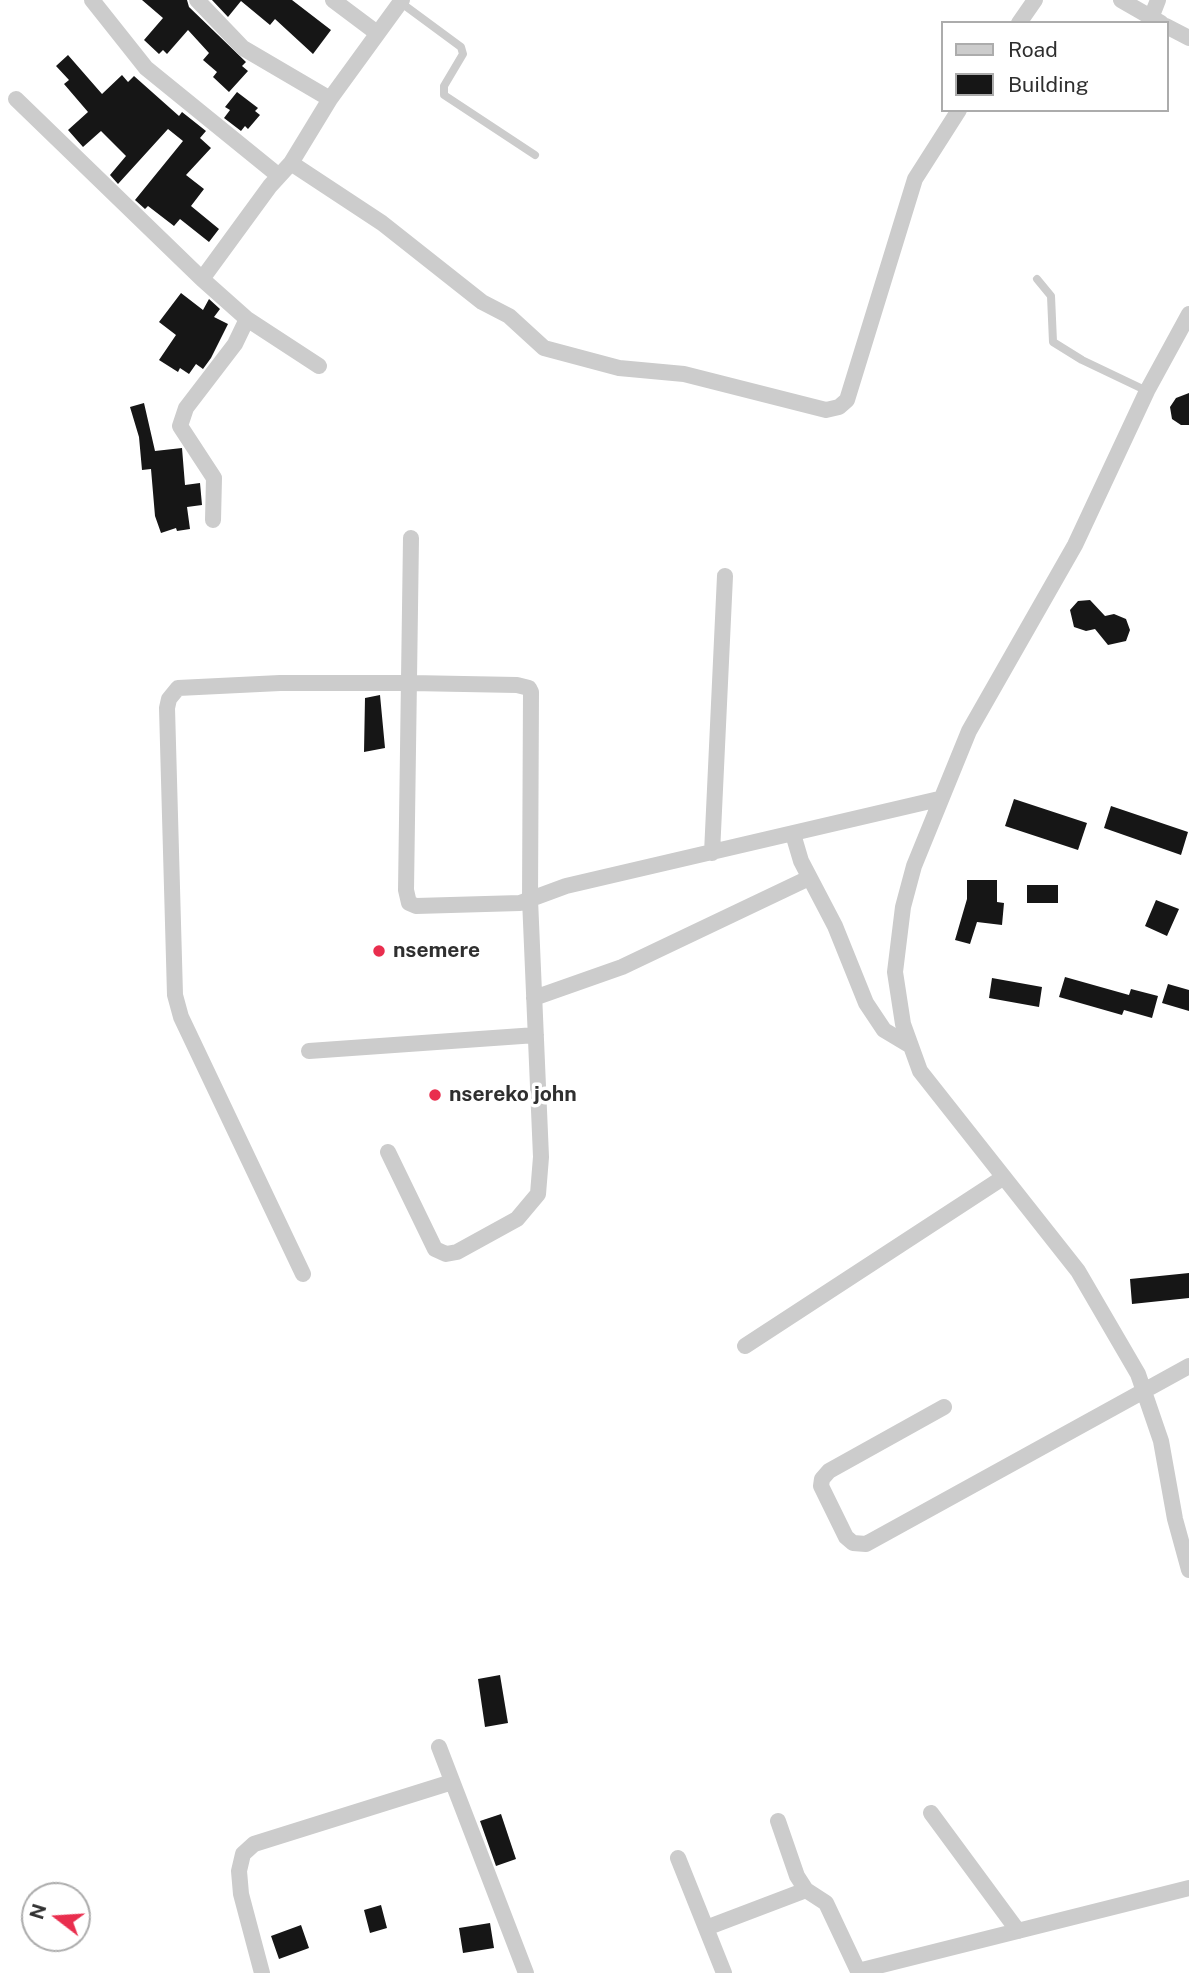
<!DOCTYPE html>
<style>
body{margin:0}
#map{position:relative;width:1189px;height:1973px;overflow:hidden;background:#fff;font-family:"Public Sans",sans-serif}
canvas{display:block}
.legend{position:absolute;left:941px;top:21px;width:228px;height:91px;box-sizing:border-box;background:#fff;border:2px solid #acacac;margin:0;padding:9px 12px;list-style:none;font-size:21px;color:#2f2f2f}
.legend li{display:flex;align-items:center;gap:14px;height:35px}
.legend b{width:35px;border:2px solid #acacac}
.north{position:absolute;left:21px;top:1882px;width:70px;height:70px;box-sizing:border-box;background:#fff;border:2px solid #acacac;border-radius:50%;rotate:287deg;font-size:19px;font-weight:700;line-height:28px;text-align:center;color:#2f2f2f}
.north::after{content:'';display:block;margin:auto;width:24px;height:32px;background:#e92e4e;clip-path:polygon(50% 0,100% 100%,50% 72%,0 100%)}
</style>
<div id="map">
<canvas width="1189" height="1973"></canvas>
<ul class="legend">
<li><b style="height:9px;background:#ccc"></b>Road</li>
<li><b style="height:19px;background:#161616"></b>Building</li>
</ul>
<div class="north">N</div>
</div>
<script>
const g = document.querySelector('canvas').getContext('2d');
g.lineJoin = 'round';
function fill(path, color) { g.fillStyle = color; g.fill(path, 'evenodd'); }
const toPath = rows => new Path2D(rows.map(r => 'M' + r).join(''));
function stroke(path, color, width, dash) { g.strokeStyle = color; g.lineWidth = width; g.lineCap = dash ? 'butt' : 'round'; g.setLineDash(dash || []); g.stroke(path); }
function label(font, color, halo, rows, align = 'center') {
  g.font = font + ' "Public Sans",sans-serif'; g.lineWidth = 7; g.setLineDash([]); g.textBaseline = 'middle'; g.strokeStyle = halo; g.fillStyle = color; for (const [text, x, y, turn = 0] of rows) {
    g.save(); g.translate(x, y); g.rotate((+turn || 0) * Math.PI / 180); g.textAlign = isNaN(turn) ? turn : align; if (halo) g.strokeText(text, 0, 0); g.fillText(text, 0, 0); g.restore();
  }
}
fill(toPath([
 [142,0,187,0,189,7,246,62,242,66,248,71,229,92,213,77,217,72,203,60,209,53,188,30,167,54,163,50,159,54,144,40,163,18],
 [212,0,292,0,331,30,313,54,275,19,270,25,241,1,228,17],
 [68,55,102,94,122,75,128,82,134,76,179,116,182,112,206,131,200,138,211,148,186,175,204,189,191,206,219,229,209,242,180,219,174,226,148,206,145,209,135,200,183,141,168,129,118,184,110,175,126,156,101,131,83,147,68,130,88,112,64,84,69,80,56,66],
 [237,92,258,108,255,111,260,115,248,129,245,126,241,131,224,118,230,110,225,107],
 [181,293,203,310,209,299,220,309,214,317,228,324,211,358,203,369,196,364,189,374,180,368,178,372,159,360,176,335,159,322],
 [1189,393,1189,425,1181,425,1172,419,1170,407,1176,398],
 [144,403,155,451,182,448,185,485,200,483,202,505,187,507,190,529,177,531,176,528,161,533,155,516,151,469,142,470,139,437,130,407],
 [1090,600,1105,616,1114,614,1126,619,1130,630,1126,641,1108,645,1095,629,1086,631,1074,627,1070,610,1078,601],
 [380,695,385,748,364,752,365,698],
 [1014,799,1087,823,1078,850,1005,826],
 [1111,806,1188,832,1181,855,1104,828],
 [967,880,997,880,997,902,1004,903,1002,925,977,922,970,944,955,940,967,899],
 [1027,885,1058,885,1058,903,1027,903],
 [1156,900,1179,909,1167,936,1145,926],
 [1065,977,1129,995,1131,989,1158,996,1152,1018,1124,1010,1122,1015,1059,997],
 [992,978,1042,987,1039,1007,989,998],
 [1168,984,1189,990,1189,1011,1162,1003],
 [1189,1273,1189,1298,1132,1304,1130,1279],
 [500,1675,508,1723,485,1727,478,1679],
 [501,1814,516,1859,496,1866,480,1821],
 [381,1905,387,1928,370,1933,364,1910],
 [490,1923,494,1948,463,1953,459,1928],
 [301,1925,309,1948,279,1959,271,1936]
]), '#161616');
stroke(toPath([
 [400,2,461,47,463,54,444,86,444,95,535,155],
 [1037,279,1051,296,1053,342,1082,360,1147,391]
]), '#ccc', 8);
stroke(toPath([
 [92,0,146,68,279,176],
 [197,0,243,48,330,99],
 [333,0,377,33],
 [1121,0,1161,23],
 [1151,18,1158,0],
 [1019,23,1035,0],
 [1166,26,1189,38],
 [16,99,202,279,270,186,291,163,330,99,402,0],
 [291,163,382,223,482,302,509,316,544,348,619,368,684,374,826,410,839,407,847,400,915,179,959,110],
 [202,279,247,319,319,366],
 [1189,314,1147,391,1075,545,969,731,914,866,903,907,895,972,903,1024,920,1071,1078,1271,1138,1374,1161,1441,1175,1519,1189,1570],
 [213,520,214,478,180,426,186,408,235,344,247,319],
 [411,538,406,890,409,903,416,906,520,903,566,886,939,799],
 [793,834,801,861,835,926,866,1003,884,1030,909,1045],
 [712,853,725,576],
 [534,998,622,967,809,878],
 [309,1051,536,1035],
 [303,1274,181,1017,175,995,167,708,169,699,178,688,280,683,411,683,517,685,529,688,531,692,530,899,541,1157,538,1194,517,1219,457,1252,446,1254,435,1249,388,1152],
 [745,1346,1004,1177],
 [944,1407,829,1471,822,1479,821,1486,846,1537,853,1543,866,1544,1189,1366],
 [439,1747,526,1973],
 [931,1813,1018,1931],
 [778,1821,797,1876,806,1890,826,1903,858,1971,1189,1888],
 [678,1858,724,1973],
 [706,1928,806,1890],
 [262,1973,241,1894,239,1871,243,1854,254,1844,452,1782]
]), '#ccc', 16);
for (const [x, y, r, color] of [
 [379,951,7,"#e92e4e"],
 [435,1095,7,"#e92e4e"]
]) { const dot = new Path2D(); dot.arc(x, y, r, 0, 2 * Math.PI); g.fillStyle = color; g.fill(dot); stroke(dot, '#fff', 2.5); }
label('bold 21px', '#2f2f2f', '#fff', [
 ["nsemere",393,951],
 ["nsereko john",449,1095]
], 'left');
</script>
